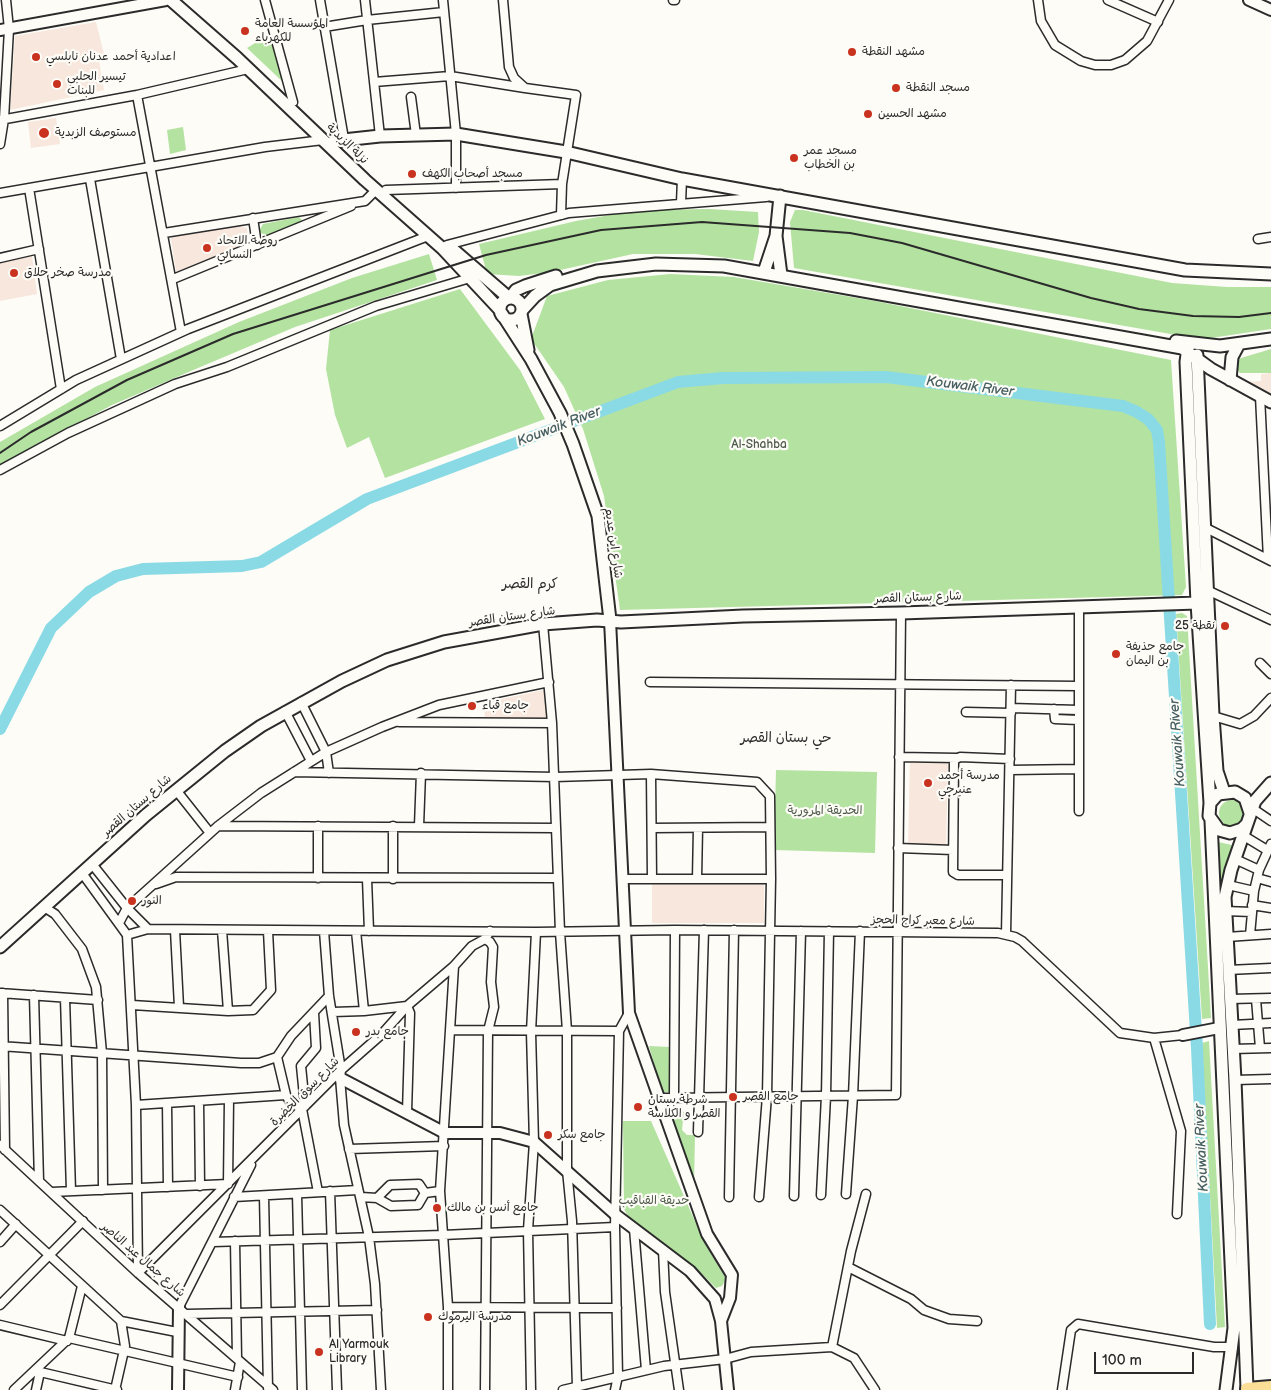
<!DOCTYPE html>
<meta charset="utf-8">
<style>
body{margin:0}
#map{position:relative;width:1271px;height:1390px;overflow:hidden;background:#fdfcf7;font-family:"Balsamiq Sans",sans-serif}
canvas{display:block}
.scale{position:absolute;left:1094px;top:1352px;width:100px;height:22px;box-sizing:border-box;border:2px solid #2b2b2b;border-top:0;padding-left:6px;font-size:15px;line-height:18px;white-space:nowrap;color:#2b2b2b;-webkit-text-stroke:4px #fdfcf7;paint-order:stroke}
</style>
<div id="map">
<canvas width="1271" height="1390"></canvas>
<div class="scale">100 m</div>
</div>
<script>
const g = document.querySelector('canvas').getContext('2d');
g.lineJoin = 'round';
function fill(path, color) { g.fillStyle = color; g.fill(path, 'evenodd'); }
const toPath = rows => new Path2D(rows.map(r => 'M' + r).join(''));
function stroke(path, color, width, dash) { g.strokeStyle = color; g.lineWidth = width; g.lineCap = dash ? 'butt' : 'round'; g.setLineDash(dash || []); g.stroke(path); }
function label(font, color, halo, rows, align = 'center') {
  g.font = font + ' "Balsamiq Sans","Playpen Sans Arabic",sans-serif'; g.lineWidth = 4.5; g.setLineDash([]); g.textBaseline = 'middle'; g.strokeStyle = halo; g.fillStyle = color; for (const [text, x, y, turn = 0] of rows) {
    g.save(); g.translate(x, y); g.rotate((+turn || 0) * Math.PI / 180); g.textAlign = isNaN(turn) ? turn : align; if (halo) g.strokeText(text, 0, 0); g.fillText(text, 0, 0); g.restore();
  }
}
fill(toPath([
 [96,22,105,58,99,60,104,90,10,110,15,36],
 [56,118,60,144,31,148,28,122],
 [240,226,247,228,248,243,245,246,180,272,176,271,171,239,174,235],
 [32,256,37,294,0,301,0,262],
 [1271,373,1271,399,1246,385,1247,382,1261,381,1261,374],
 [548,689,549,721,485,721,484,703],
 [910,761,948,762,946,846,908,845],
 [652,882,764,882,764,923,652,923]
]), '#f7e7dc');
fill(toPath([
 [270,34,284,83,247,48],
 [183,127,186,150,170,154,167,130],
 [709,209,758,212,759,232,753,261,695,254,633,254,551,272,519,276,487,274,479,244,576,221,638,210],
 [795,210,803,210,1172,283,1227,287,1271,287,1271,329,1211,338,1182,336,794,268,790,222],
 [299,217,302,220,300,223,266,237,259,231,263,224],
 [429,254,437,280,295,327,198,368,112,405,0,465,0,442,95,387,239,322,352,278],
 [670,274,734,277,875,301,1171,360,1186,587,1182,595,620,610,604,496,583,429,564,387,531,339,547,296,608,280],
 [460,289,520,370,545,419,385,478,369,437,347,448,335,415,326,369,330,330],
 [1271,349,1271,373,1240,373,1236,368,1235,362,1241,358],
 [1182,613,1187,616,1211,1018,1202,1019,1176,614],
 [776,770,877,772,875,853,774,850],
 '1219 813a13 13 0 1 1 26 0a13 13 0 1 1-26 0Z',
 [1218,842,1232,845,1220,888],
 [1209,1041,1225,1327,1217,1328,1202,1043],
 [649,1046,670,1047,670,1092,662,1092],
 [669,1112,684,1112,682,1130,687,1135,695,1135,694,1186],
 [623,1121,651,1121,704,1242,726,1279,722,1286,716,1288,696,1268,630,1220,624,1209]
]), '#b4e2a1');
stroke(toPath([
 [0,729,51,628,89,592,116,576,143,569,242,566,261,562,367,499,678,382,723,378,886,377,1123,406,1137,412,1148,419,1157,430,1159,442,1197,1048,1210,1324]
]), '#8adae5', 12);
const minor = toPath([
 [265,0,293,102],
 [320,0,344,139],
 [365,0,380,136],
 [443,0,456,134,456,188],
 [673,0,675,0],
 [1038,0,1041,21,1055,45,1081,61,1095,65,1111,65,1125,60,1147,41,1169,0],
 [1108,0,1158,22],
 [324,27,367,20,444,12],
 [374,82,450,76,525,88],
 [137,95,181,332],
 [411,97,416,135],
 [0,120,137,95,248,69],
 [0,144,4,119,9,29,6,0],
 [90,179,121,359],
 [29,188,61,389],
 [386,190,562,184,576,95,525,88,514,78,509,67,503,0],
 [0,193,265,147,323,140],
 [681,203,682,179],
 [561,215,562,184],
 [253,218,257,245],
 [164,233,365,201,376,190],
 [1258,239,1271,237],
 [447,245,569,213,766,197],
 [0,258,39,249],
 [173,279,351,206],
 [1260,396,1268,559],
 [0,426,76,380,188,329,428,236],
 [0,470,68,433,175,384,227,367,376,306,470,278],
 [1204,527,1271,561],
 [1207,590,1271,620],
 [543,624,552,723,560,932,567,1031,567,1170,572,1221,577,1387],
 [1260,663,1271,674],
 [650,682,1078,686],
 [301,702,326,752,329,773],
 [1011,708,1078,710],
 [1054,709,1055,719,1078,720],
 [285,711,311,761],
 [966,712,1011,713],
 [1213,716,1240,724,1254,716,1271,698],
 [399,722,552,723],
 [899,757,957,758],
 [1010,770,1078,769],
 [294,772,555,777,651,774,757,782,770,796,771,879,767,1096,759,1197],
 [651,774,652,879],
 [176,790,210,833],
 [1252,808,1271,821],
 [1079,811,1079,607],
 [218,826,556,828],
 [393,826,393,879],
 [419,826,421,773],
 [652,828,770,827],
 [1244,836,1267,850],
 [898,848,953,850],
 [1235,859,1259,870],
 [92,864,127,908,148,929],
 [82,873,127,935,136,1105,138,1273],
 [1007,875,958,875,953,872,954,760,960,757,1010,759],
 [318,878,318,826],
 [1257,878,1271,882],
 [367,879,369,931],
 [623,879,771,879],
 [697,879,698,828],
 [156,884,176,877,558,878],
 [1228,885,1254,891],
 [1252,905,1271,908],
 [44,907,55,914,82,949,96,987,102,1053,103,1190],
 [1225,911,1252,912],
 [119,923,127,908,218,826,261,793,326,752,382,727,439,705,549,682],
 [175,930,179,1007],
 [222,930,228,1011],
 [324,931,329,996,341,1070,340,1078,344,1125,369,1237,375,1284,381,1390],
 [356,931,364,1011],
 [1006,934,1011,685],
 [127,935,148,929,536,932,675,930,998,933,1015,937,1022,941,1120,1033,1154,1038,1183,1035],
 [1250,935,1254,891,1259,870,1271,844],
 [1227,937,1271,934],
 [485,939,490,942,493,947,491,982,494,1007,488,1031,485,1390],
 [1228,970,1271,968],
 [0,993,98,1000],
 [3,993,5,1150],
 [34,995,39,1181],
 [65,998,71,1191],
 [1230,999,1271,998],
 [1256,999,1260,1048],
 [132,1005,228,1011,253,1010,271,990,268,931],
 [333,1012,364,1011,407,1006,410,1013,407,1112],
 [1232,1025,1271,1023],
 [451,1030,619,1031],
 [1154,1038,1181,1131,1177,1214],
 [0,1046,241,1063,259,1063,277,1057,291,1036,329,996],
 [1232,1049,1271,1048],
 [277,1057,286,1095],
 [1235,1080,1271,1079],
 [674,1097,675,930],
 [658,1098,896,1095,901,613],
 [199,1101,200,1186],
 [167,1103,168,1187],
 [136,1105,286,1095,290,1102,302,1109,318,1192],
 [305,1106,301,1066,316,1048,314,1013],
 [698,1132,704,930],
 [0,1145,138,1273,273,1390],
 [349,1149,444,1146],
 [330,1191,337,1390],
 [52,1192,228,1184,229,1100],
 [297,1194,302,1390],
 [846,1194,853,1096,860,931],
 [866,1194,851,1251,832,1347,854,1358,875,1390],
 [821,1195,826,1096,829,931],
 [264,1196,268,1388],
 [794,1196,801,931],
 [234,1197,358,1190],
 [361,1197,377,1198,391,1206,418,1205,425,1193,440,1191],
 [729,1197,734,930],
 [377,1198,390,1185,419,1184,425,1193],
 [0,1210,121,1321,177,1332],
 [634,1229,646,1370],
 [235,1241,237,1358],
 [0,1242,16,1224],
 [213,1242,443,1235,615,1227],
 [663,1250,665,1292,679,1390],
 [848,1267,911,1299,924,1310,949,1319,977,1321],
 [138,1273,341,1070,382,1034,407,1006,454,966,472,946,485,939,490,931],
 [0,1305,83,1221],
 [179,1307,251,1165],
 [448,1307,617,1308],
 [187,1314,377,1310],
 [0,1325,67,1341],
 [69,1338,238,1377],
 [36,1371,117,1390],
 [14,1390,69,1338,82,1286],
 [36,1390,40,1372],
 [115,1390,125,1346,121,1321],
 [235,1390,240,1362],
 [448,1390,448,1307,440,1191,454,966],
 [531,1390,528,1230,534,1142,531,1032,536,932],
 [563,1390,664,1366,725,1359,751,1352,832,1347],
 [615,1390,618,1376,615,1227,619,1031,629,1013],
 [1062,1390,1071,1330,1078,1324,1214,1347,1233,1347]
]);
const tertiary = toPath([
 [1249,0,1271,10],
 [0,30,166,0],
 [610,620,629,1013,707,1234,732,1275,730,1298,721,1321],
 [1183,1035,1219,1028],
 [340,1078,445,1133,500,1133,534,1142,616,1215,690,1271,715,1299,721,1321,728,1390],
 [178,1390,179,1307]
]);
const secondary = toPath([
 [171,0,237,58,365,180,443,249,500,310],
 [334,141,380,136,456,134,566,152,682,179,1185,270,1271,274],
 [776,236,781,275],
 [450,247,509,298],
 [764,272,776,236,780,196],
 '500 309a11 11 0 1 1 22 0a11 11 0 1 1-22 0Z',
 [510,298,516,290,525,286,556,276],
 [523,309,535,296,550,285,597,271,656,264,724,266,1182,348,1211,369,1271,402],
 [502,314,531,359,560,413,573,444,598,516,610,620],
 [521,314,528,350],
 [1176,341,1220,346,1271,339],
 [1188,347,1186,362,1197,603,1210,803],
 [1197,355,1213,716,1217,771,1224,792],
 [1230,380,1232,357,1239,344],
 [1211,821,1234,1328,1226,1390],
 [1246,825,1242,829,1230,833,1219,830,1209,816,1210,803,1218,794,1235,792,1245,798,1250,813],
 [0,947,146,815,225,751,261,726,342,681,387,660,444,642,543,624,597,620,621,622,743,616,901,613,1197,603],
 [1247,1389,1235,1080,1225,897,1231,870,1255,801,1271,783]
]);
const primary = toPath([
 [1247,1389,1271,1387]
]);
stroke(minor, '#2b2b2b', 11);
stroke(tertiary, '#2b2b2b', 14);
stroke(secondary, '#2b2b2b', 15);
stroke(primary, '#2b2b2b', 16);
stroke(minor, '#fdfcf7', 8);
stroke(tertiary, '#fdfcf7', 10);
stroke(secondary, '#fdfcf7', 11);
stroke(primary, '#fbdf96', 12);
stroke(toPath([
 [0,453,31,432,127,380,233,334,486,255,601,230,702,222,850,233,902,243,1091,298,1139,309,1193,316,1239,317,1271,313]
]), '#2b2b2b', 2);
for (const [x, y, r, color] of [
 [245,31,5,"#c8321e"],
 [852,52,5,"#c8321e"],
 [36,57,5,"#c8321e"],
 [57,84,5,"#c8321e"],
 [896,88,5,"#c8321e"],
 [868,114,5,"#c8321e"],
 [44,133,6,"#c8321e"],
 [794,158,5,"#c8321e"],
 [412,174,5,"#c8321e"],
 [207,248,5,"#c8321e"],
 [14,273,5,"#c8321e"],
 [1225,626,5,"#c8321e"],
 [1116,654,5,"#c8321e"],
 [472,706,5,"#c8321e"],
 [928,783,5,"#c8321e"],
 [132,901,5,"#c8321e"],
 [356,1032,5,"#c8321e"],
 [733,1097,5,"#c8321e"],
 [638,1107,5,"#c8321e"],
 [548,1135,5,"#c8321e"],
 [437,1208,5,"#c8321e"],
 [428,1317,5,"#c8321e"],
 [319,1352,5,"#c8321e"]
]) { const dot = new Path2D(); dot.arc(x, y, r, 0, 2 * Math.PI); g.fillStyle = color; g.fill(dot); stroke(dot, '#fdfcf7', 2); }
label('12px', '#2b2b2b', '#fdfcf7', [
 ["المؤسسة العامة",255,24],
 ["للكهرباء",255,38],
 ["مشهد النقطة",862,52],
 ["اعدادية أحمد عدنان نابلسي",46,57],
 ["تيسير الحلبي",67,77],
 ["للبنات",67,91],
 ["مسجد النقطة",906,88],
 ["مشهد الحسين",878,114],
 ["مستوصف الزبدية",55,133],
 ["مسجد عمر",804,151],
 ["بن الخطاب",804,165],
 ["مسجد أصحاب الكهف",422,174],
 ["روضة الاتحاد",217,241],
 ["النسائي",217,255],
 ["مدرسة صخر حلاق",24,273],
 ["نقطة 25",1215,626,"right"],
 ["جامع حذيفة",1126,647],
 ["بن اليمان",1126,661],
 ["جامع قباء",482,706],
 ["مدرسة أحمد",938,776],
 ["عنبرجي",938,790],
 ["النور",142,901],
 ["جامع بدر",366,1032],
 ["جامع القصر",743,1097],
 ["شرطة بستان",648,1100],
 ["القصر و الكلاسة",648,1114],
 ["جامع سكر",558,1135],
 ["جامع أنس بن مالك",447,1208],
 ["مدرسة اليرموك",438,1317],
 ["Al Yarmouk",329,1345],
 ["Library",329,1359]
], 'left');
label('12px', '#2b2b2b', '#fdfcf7', [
 ["نزلة الزبدية",347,144,44],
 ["شارع ابن عديم",613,543,82],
 ["شارع بستان القصر",918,598,-2],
 ["شارع بستان القصر",512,617,-8],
 ["شارع بستان القصر",137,806,-41],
 ["شارع معبر كراج الحجز",923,921,1],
 ["شارع سوق الخضرة",305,1092,-45],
 ["شارع جمال عبد الناصر",143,1260,41]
]);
label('12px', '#4d5948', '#fdfcf7', [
 ["Al-Shahba",759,445],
 ["الحديقة المرورية",825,811],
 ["حديقة القباقيب",654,1201]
]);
label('italic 14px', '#486063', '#fdfcf7', [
 ["Kouwaik River",970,387,7],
 ["Kouwaik River",559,427,-21],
 ["Kouwaik River",1178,743,-94],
 ["Kouwaik River",1202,1148,-93]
]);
label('14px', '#2b2b2b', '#fdfcf7', [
 ["كرم القصر",530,584],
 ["حي بستان القصر",786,738]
]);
</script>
